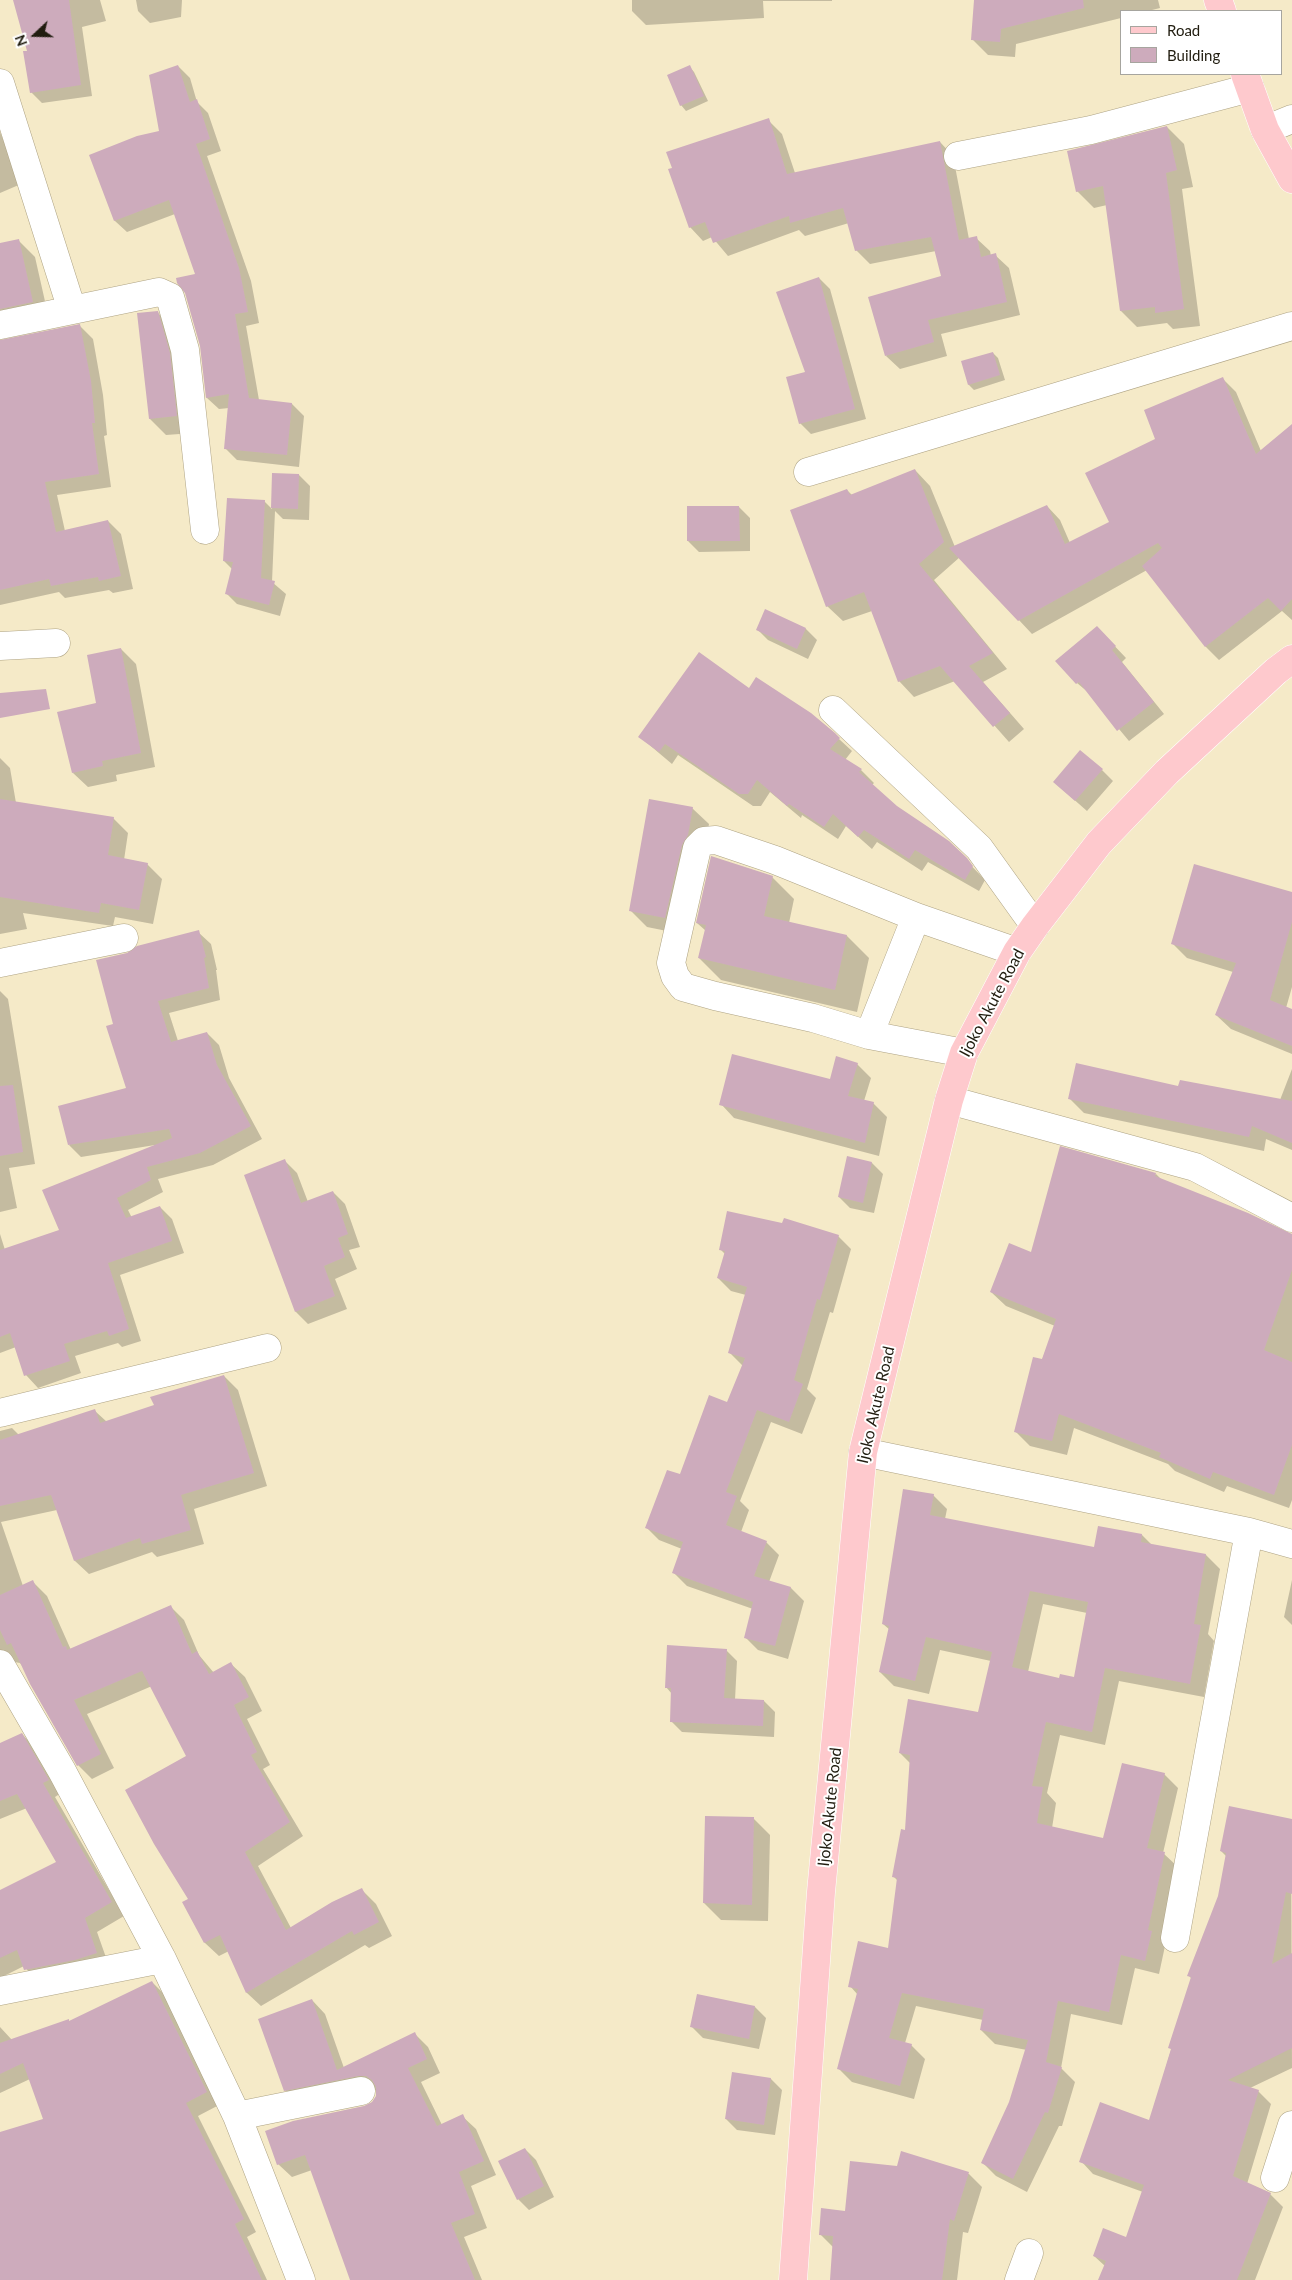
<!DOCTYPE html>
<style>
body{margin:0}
#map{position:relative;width:1292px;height:2280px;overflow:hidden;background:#f5eac8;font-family:Lato,sans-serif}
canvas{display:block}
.legend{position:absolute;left:1120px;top:10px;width:162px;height:65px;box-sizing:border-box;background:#fff;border:1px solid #a6a59f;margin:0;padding:6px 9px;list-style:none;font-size:15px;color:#211d10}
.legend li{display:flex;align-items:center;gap:10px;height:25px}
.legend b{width:25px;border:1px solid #a6a59f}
.north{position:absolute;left:10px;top:10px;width:50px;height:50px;-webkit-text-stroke:4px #fff;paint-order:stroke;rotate:249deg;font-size:14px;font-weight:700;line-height:20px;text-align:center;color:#211d10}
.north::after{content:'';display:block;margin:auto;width:18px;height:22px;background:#211d10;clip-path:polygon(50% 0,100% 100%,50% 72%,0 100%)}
</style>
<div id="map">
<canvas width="1292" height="2280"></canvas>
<ul class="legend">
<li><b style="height:6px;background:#fec9cd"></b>Road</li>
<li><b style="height:14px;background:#cdabbc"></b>Building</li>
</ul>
<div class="north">N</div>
</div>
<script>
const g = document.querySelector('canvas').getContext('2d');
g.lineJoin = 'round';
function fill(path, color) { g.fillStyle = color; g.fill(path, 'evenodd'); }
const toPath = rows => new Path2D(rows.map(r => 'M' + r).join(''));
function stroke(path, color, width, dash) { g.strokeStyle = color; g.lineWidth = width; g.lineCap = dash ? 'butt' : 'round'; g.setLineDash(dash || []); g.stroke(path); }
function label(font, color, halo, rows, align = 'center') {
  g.font = font + ' Lato,sans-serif'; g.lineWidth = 4; g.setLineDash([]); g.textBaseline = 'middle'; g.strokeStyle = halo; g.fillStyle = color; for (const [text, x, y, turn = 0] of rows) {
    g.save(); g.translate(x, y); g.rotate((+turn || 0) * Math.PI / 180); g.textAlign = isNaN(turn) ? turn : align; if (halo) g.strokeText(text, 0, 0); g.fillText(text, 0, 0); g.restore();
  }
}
fill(toPath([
 [14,0,100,0,106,21,82,27,92,96,42,103,31,92,28,52],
 [136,0,182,0,181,17,150,23,138,11],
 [632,0,832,0,832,1,763,1,764,18,646,25,632,11],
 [975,0,1158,0,1160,8,1148,11,1121,11,1121,18,1016,44,1015,57,988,55,972,39],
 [178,66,190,78,197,102,208,113,221,151,207,156,251,281,259,323,246,326,259,400,292,404,304,416,299,467,237,460,225,448,229,408,219,409,207,398,196,275,175,214,127,232,115,221,91,155,160,132],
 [689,66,694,72,708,101,686,111,681,105],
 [768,120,782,134,795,173,940,142,953,156,969,239,976,238,990,251,991,256,995,255,1009,268,1020,315,941,334,947,356,900,369,886,356,942,277,936,251,870,264,856,250,849,223,805,236,799,230,728,256,712,237,703,241,690,227],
 [1167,127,1184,144,1193,187,1182,189,1200,326,1173,329,1167,323,1137,327,1121,311,1107,205,1094,208,1077,191],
 [0,132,21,184,0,193],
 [18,240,35,257,49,319,0,337,0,244],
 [819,278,830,289,866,419,811,434,800,423],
 [157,312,174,329,193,433,166,435,150,419],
 [80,326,93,339,103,395,107,435,104,436,111,487,57,495,65,531,108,521,121,534,133,589,113,593,109,590,65,598,59,592,0,605,0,366],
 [993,353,998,358,1005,380,974,390,969,385,962,362],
 [1223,379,1236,392,1261,451,1292,426,1292,620,1282,611,1219,660,1206,647,1147,570,1032,634,960,557,934,580,1007,669,983,682,1024,729,1009,742,955,681,914,697,899,681,872,611,843,621,827,606,847,490,852,495,915,470,930,486,955,547,1047,506,1060,520,1070,543,1111,523,1157,439],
 [273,474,299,475,310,486,309,520,283,519,275,511,272,582,286,594,280,616,237,604,226,593,232,569,224,561,264,501,272,509],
 [739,507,750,518,750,551,699,552,688,541],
 [766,611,806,629,817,640,808,659,768,640,757,629],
 [1108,639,1126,658,1122,662,1164,714,1129,741,1089,693,1077,683],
 [121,649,136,664,155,767,116,775,117,781,88,787,73,773,97,704],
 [749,690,839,739,852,751,845,760,861,770,874,783,872,785,896,807,961,855,985,880,979,891,928,862,922,871,877,842,872,849,846,826,838,839,802,815,801,818,770,792,761,806,753,806,678,755,672,764,640,737],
 [0,758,10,768,16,803,113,818,128,833,124,860,147,864,162,879,153,924,115,917,113,926,23,913,27,929,0,934],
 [1102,770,1113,781,1087,811,1054,782],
 [692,808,709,824,704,852,682,934,647,927,631,911],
 [772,877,794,899,789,923,847,936,869,958,857,1012,721,980,699,958,706,931,697,923],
 [1292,893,1292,987,1286,1008,1292,1010,1292,1054,1231,1029,1216,1015,1233,972,1187,958,1173,944],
 [198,932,211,944,217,970,216,970,220,1000,169,1013,178,1041,207,1033,219,1045,229,1078,262,1139,213,1165,158,1179,163,1192,128,1210,132,1218,160,1207,172,1219,184,1253,120,1275,141,1341,122,1347,118,1343,75,1356,81,1373,38,1388,26,1375,16,1347,0,1353,0,1234,5,1250,60,1231,155,1145,81,1157,69,1145,127,1089,114,1025,128,954],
 [0,991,8,999,35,1164,9,1168,17,1208,0,1212],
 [857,1064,871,1078,864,1101,873,1103,887,1117,879,1156,734,1118,721,1104,830,1080],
 [1292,1069,1292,1150,1266,1139,1264,1151,1084,1113,1069,1098,1179,1088,1280,1100],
 [848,1158,872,1163,883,1174,874,1213,850,1208,839,1197],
 [285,1161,297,1173,308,1202,333,1192,345,1204,360,1247,349,1250,357,1269,335,1279,347,1309,308,1324,296,1312],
 [1156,1174,1162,1180,1292,1235,1292,1500,1289,1508,1227,1486,1224,1492,1175,1471,1168,1464,1074,1428,1067,1455,1030,1446,1015,1431,1055,1326,1006,1306,991,1292,1032,1254],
 [838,1236,851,1249,833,1313,830,1312,807,1389,816,1398,802,1434,771,1422,740,1501,749,1510,741,1532,766,1542,779,1555,769,1582,791,1588,804,1601,788,1659,758,1650,745,1637,753,1609,687,1586,674,1573,682,1549,659,1540,646,1527,728,1404,743,1366,729,1352,746,1295,731,1291,718,1278,725,1254,720,1249],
 [224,1376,238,1390,267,1486,194,1509,204,1544,157,1557,152,1552,89,1574,75,1561,57,1510,1,1522,23,1586,33,1582,47,1596,71,1650,170,1606,184,1620,199,1655,214,1673,231,1664,245,1677,262,1711,247,1719,270,1765,263,1769,303,1836,258,1866,291,1928,362,1890,376,1904,392,1936,369,1948,365,1945,261,2006,247,1993,229,1951,219,1956,205,1943,184,1902,190,1900,188,1756,152,1686,87,1714,114,1768,92,1779,78,1765,23,1667,20,1663,14,1662,0,1670,0,1431,12,1428,19,1435,95,1411,107,1422,155,1406],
 [933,1495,947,1509,945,1519,1095,1548,1142,1535,1152,1545,1206,1555,1220,1569,1208,1634,1214,1641,1204,1697,1119,1681,1105,1745,1060,1735,1047,1793,1056,1803,1052,1828,1104,1840,1164,1774,1178,1788,1163,1853,1178,1867,1162,1942,1165,1946,1159,1974,1135,1968,1122,2025,1071,2014,1061,2068,1075,2082,1062,2126,1059,2126,1027,2192,996,2176,982,2162,1011,2102,1027,2050,995,2044,981,2030,983,2020,916,2006,905,2043,911,2045,925,2059,914,2099,852,2082,838,2068,858,1995,850,1986,889,1949,898,1881,894,1877,906,1831,911,1764,900,1753,979,1713,991,1661,940,1650,929,1694,894,1686,880,1672,890,1630,883,1624],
 [1043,1604,1087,1613,1075,1679,1060,1679,1028,1672],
 [1292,1580,1292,1625,1284,1617],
 [726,1650,737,1661,735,1700,764,1701,775,1712,774,1737,682,1732,671,1721,672,1694,666,1687],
 [22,1734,35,1748,61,1793,55,1797,124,1916,97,1932,109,1966,38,1983,24,1966,0,1978,0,1891,58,1862,27,1808,0,1819,0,1745],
 [1291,1817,1292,2068,1250,2088,1258,2091,1271,2104,1247,2184,1270,2194,1283,2207,1255,2280,1099,2280,1105,2266,1094,2256,1127,2238,1143,2192,1093,2174,1081,2161,1150,2121,1192,1979,1189,1976,1219,1896,1227,1857,1221,1851,1291,1820],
 [753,1818,770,1835,768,1921,721,1920,704,1903],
 [152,1982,165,1995,219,2105,198,2116,256,2232,247,2237,267,2280,0,2280,0,2133,45,2119,30,2079,0,2093,0,2027,12,2040,70,2022],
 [312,2000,325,2014,344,2068,415,2034,428,2047,440,2073,421,2082,442,2125,462,2116,476,2129,496,2175,471,2186,487,2228,464,2237,482,2280,352,2280,312,2170,292,2177,278,2164,372,2104,377,2097,377,2090,299,2103,285,2090],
 [755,2007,766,2018,759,2049,703,2038,692,2027],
 [733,2074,771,2079,782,2090,775,2135,737,2130,726,2119],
 [525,2149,536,2160,554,2197,529,2210,518,2199],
 [902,2153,969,2174,982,2187,968,2233,963,2232,957,2280,831,2280,834,2248,820,2234,897,2168]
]), '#0003');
fill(toPath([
 [13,0,69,0,81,85,30,93,23,51,27,51],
 [974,0,1083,0,1084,8,1001,29,1000,42,971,40],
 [178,65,190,102,197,99,210,139,196,144,239,268,248,312,235,314,249,398,292,403,287,455,224,449,229,394,206,398,200,346,185,293,177,283,176,278,195,274,169,200,114,221,89,155,137,136,159,131,149,75],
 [690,65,704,96,680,106,667,75],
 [769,118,787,174,940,141,959,240,977,236,981,257,996,253,1007,302,928,320,934,342,885,356,868,297,941,276,931,237,855,251,843,208,790,223,789,216,713,243,705,222,689,228,668,169,672,168,666,152],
 [1167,126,1177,170,1166,173,1184,309,1155,313,1155,307,1120,311,1103,186,1076,192,1067,151],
 [19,239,33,302,0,309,0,243],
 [819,277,855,409,799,424,786,377,805,372,776,292],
 [158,311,170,353,177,416,149,419,137,313],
 [80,324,91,381,95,423,92,423,99,474,45,482,56,532,108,520,121,576,99,581,98,577,51,586,49,579,0,590,0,340],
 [993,352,1000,375,968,385,961,361],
 [1223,377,1256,454,1292,424,1292,599,1281,611,1268,598,1205,647,1142,566,1162,548,1158,543,1018,621,949,548,1047,505,1065,544,1109,522,1085,473,1155,439,1144,410],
 [915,469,944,542,919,564,993,653,969,666,1010,713,993,727,940,666,898,682,864,592,826,607,790,510,847,489,850,495],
 [272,473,299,474,298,509,271,508],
 [227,498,265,500,261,578,275,581,269,605,225,594,233,562,223,561],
 [687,506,739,506,740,541,687,541],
 [765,609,806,628,797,649,756,630],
 [1097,626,1116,646,1112,650,1154,702,1117,731,1079,682,1076,684,1055,661],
 [121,648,141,753,102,761,103,766,72,773,57,712,96,703,87,655],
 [699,652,749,688,756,677,811,713,835,733,840,738,830,749,862,769,859,772,897,806,949,841,967,858,973,866,965,880,915,850,909,859,864,830,858,837,833,814,824,827,789,804,787,806,757,780,748,794,739,794,665,744,659,752,638,737],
 [46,689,50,709,0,718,0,693],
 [1080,750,1103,769,1075,801,1053,782],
 [0,799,114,817,108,855,148,863,139,910,101,903,99,913,0,897],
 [649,799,693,807,688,835,682,845,665,918,629,911],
 [711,856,773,876,764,916,847,935,835,990,698,958,706,925,696,923],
 [1194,864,1292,892,1292,922,1270,1000,1292,1009,1292,1046,1215,1015,1236,963,1171,944],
 [199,930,206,957,204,958,209,988,158,1001,171,1042,207,1032,217,1065,251,1126,200,1153,147,1167,151,1180,117,1198,126,1218,160,1206,172,1241,108,1263,129,1329,109,1336,107,1331,64,1344,70,1361,24,1376,10,1333,0,1337,0,1250,59,1230,42,1190,172,1138,169,1129,68,1145,58,1106,126,1088,106,1026,113,1024,96,960,127,953,137,946],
 [732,1054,830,1079,836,1056,858,1063,848,1096,874,1102,865,1143,719,1105],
 [1076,1063,1178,1086,1180,1080,1292,1101,1292,1143,1252,1126,1249,1137,1068,1099],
 [13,1085,23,1152,0,1156,0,1086],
 [1060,1146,1156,1173,1155,1176,1248,1213,1292,1234,1292,1270,1264,1350,1292,1362,1292,1445,1274,1495,1213,1472,1210,1479,1159,1457,1161,1453,1059,1414,1052,1441,1014,1432,1033,1357,1042,1359,1056,1319,990,1292,1009,1243,1031,1252],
 [847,1156,872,1162,863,1203,838,1197],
 [285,1159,301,1203,333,1191,348,1234,338,1238,345,1257,324,1266,335,1296,295,1312,244,1175],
 [727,1211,782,1223,784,1218,839,1235,820,1300,817,1299,794,1380,803,1384,789,1422,757,1410,726,1492,737,1496,726,1525,767,1541,754,1576,791,1587,775,1646,744,1638,753,1602,672,1573,683,1542,645,1528,667,1470,680,1474,709,1395,727,1402,745,1358,728,1353,747,1287,717,1278,725,1251,719,1250],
 [224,1375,254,1473,181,1495,191,1530,142,1544,140,1538,74,1561,51,1495,0,1506,0,1440,95,1409,100,1423,154,1405,150,1397],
 [903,1489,934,1494,930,1515,1094,1547,1098,1526,1142,1534,1141,1542,1206,1554,1194,1624,1201,1625,1190,1684,1105,1668,1092,1732,1046,1722,1032,1786,1043,1787,1037,1823,1103,1838,1122,1763,1165,1773,1147,1848,1165,1852,1148,1930,1152,1931,1145,1961,1121,1955,1109,2012,1058,2001,1046,2062,1062,2067,1048,2113,1045,2112,1013,2179,981,2163,1009,2102,1028,2040,980,2030,984,2009,902,1993,889,2038,912,2044,900,2086,837,2069,858,1989,848,1987,858,1941,888,1948,897,1878,892,1877,901,1829,905,1830,910,1755,899,1753,908,1699,978,1712,992,1652,926,1637,915,1681,879,1672,889,1626,882,1624],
 [1030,1591,1088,1602,1074,1677,1060,1674,1059,1678,1012,1667],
 [33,1580,63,1647,66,1646,67,1650,171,1605,192,1654,197,1651,209,1674,231,1662,249,1697,234,1705,257,1752,251,1755,290,1822,245,1852,286,1930,332,1902,362,1888,379,1922,354,1935,352,1931,246,1993,220,1935,204,1943,182,1902,188,1899,154,1844,125,1790,186,1756,142,1671,74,1700,101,1754,77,1766,30,1684,11,1643,7,1645,0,1630,0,1595],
 [667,1645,727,1649,724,1698,764,1700,763,1726,670,1722,671,1688,665,1688],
 [22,1733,49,1780,43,1783,112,1902,85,1918,97,1953,75,1960,24,1970,17,1950,0,1958,0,1890,56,1862,17,1794,0,1801,0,1743],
 [1229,1806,1292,1819,1292,1894,1286,1892,1272,1964,1292,1953,1292,2048,1228,2080,1259,2090,1233,2176,1271,2193,1237,2280,1098,2280,1106,2261,1093,2256,1103,2228,1126,2237,1144,2185,1079,2162,1100,2102,1149,2120,1171,2049,1168,2048,1191,1977,1187,1976,1218,1896,1226,1853,1220,1851],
 [705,1816,754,1817,752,1905,703,1903],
 [152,1981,207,2092,186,2103,244,2219,235,2224,262,2280,0,2280,0,2132,43,2119,23,2063,0,2074,0,2043,69,2019,69,2021],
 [697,1994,755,2006,749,2039,690,2027],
 [312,1999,337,2070,415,2032,427,2059,408,2068,437,2126,463,2114,484,2161,459,2172,475,2214,451,2223,475,2280,350,2280,305,2155,277,2165,265,2131,293,2121,364,2106,372,2102,376,2096,376,2087,372,2080,366,2076,358,2076,284,2091,258,2019],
 [732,2072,771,2078,764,2125,725,2119],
 [525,2148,544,2186,517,2200,498,2161],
 [901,2151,969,2172,954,2221,950,2219,942,2280,830,2280,833,2236,819,2235,821,2208,845,2211,850,2161,897,2166]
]), '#cdabbc');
const minor = toPath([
 [0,83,72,310],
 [1265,130,1292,119],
 [958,156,1091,130,1250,88],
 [0,325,159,292,170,297,185,350,205,530],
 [808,472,1292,326],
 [0,646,56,643],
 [833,710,979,848,1035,926],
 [0,963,124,938],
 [869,1035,916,917],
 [964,1053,869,1035,813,1018,715,996,683,987,675,976,671,963,697,848,704,841,716,840,775,860,916,917,1017,952],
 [949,1100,1195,1167,1292,1218],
 [0,1413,267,1348],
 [863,1452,1249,1532,1292,1544],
 [0,1664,62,1771,162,1959,237,2116,301,2280],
 [1175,1938,1249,1532],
 [0,1991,162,1959],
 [237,2116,361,2091],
 [1275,2178,1292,2125],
 [1019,2280,1029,2253]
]);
const major = toPath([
 [1218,0,1222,11],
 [1245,74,1265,130,1292,179],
 [793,2280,821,1892,863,1452,949,1100,964,1053,1017,952,1035,926,1099,843,1167,772,1276,671,1292,659]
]);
stroke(minor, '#aea384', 29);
stroke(major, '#fff', 29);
stroke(minor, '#fff', 28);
stroke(major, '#fec9cd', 28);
label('16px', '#211d10', '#fff', [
 ["Ijoko Akute Road",992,1003,-62],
 ["Ijoko Akute Road",876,1405,-77],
 ["Ijoko Akute Road",830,1807,-84]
]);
</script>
